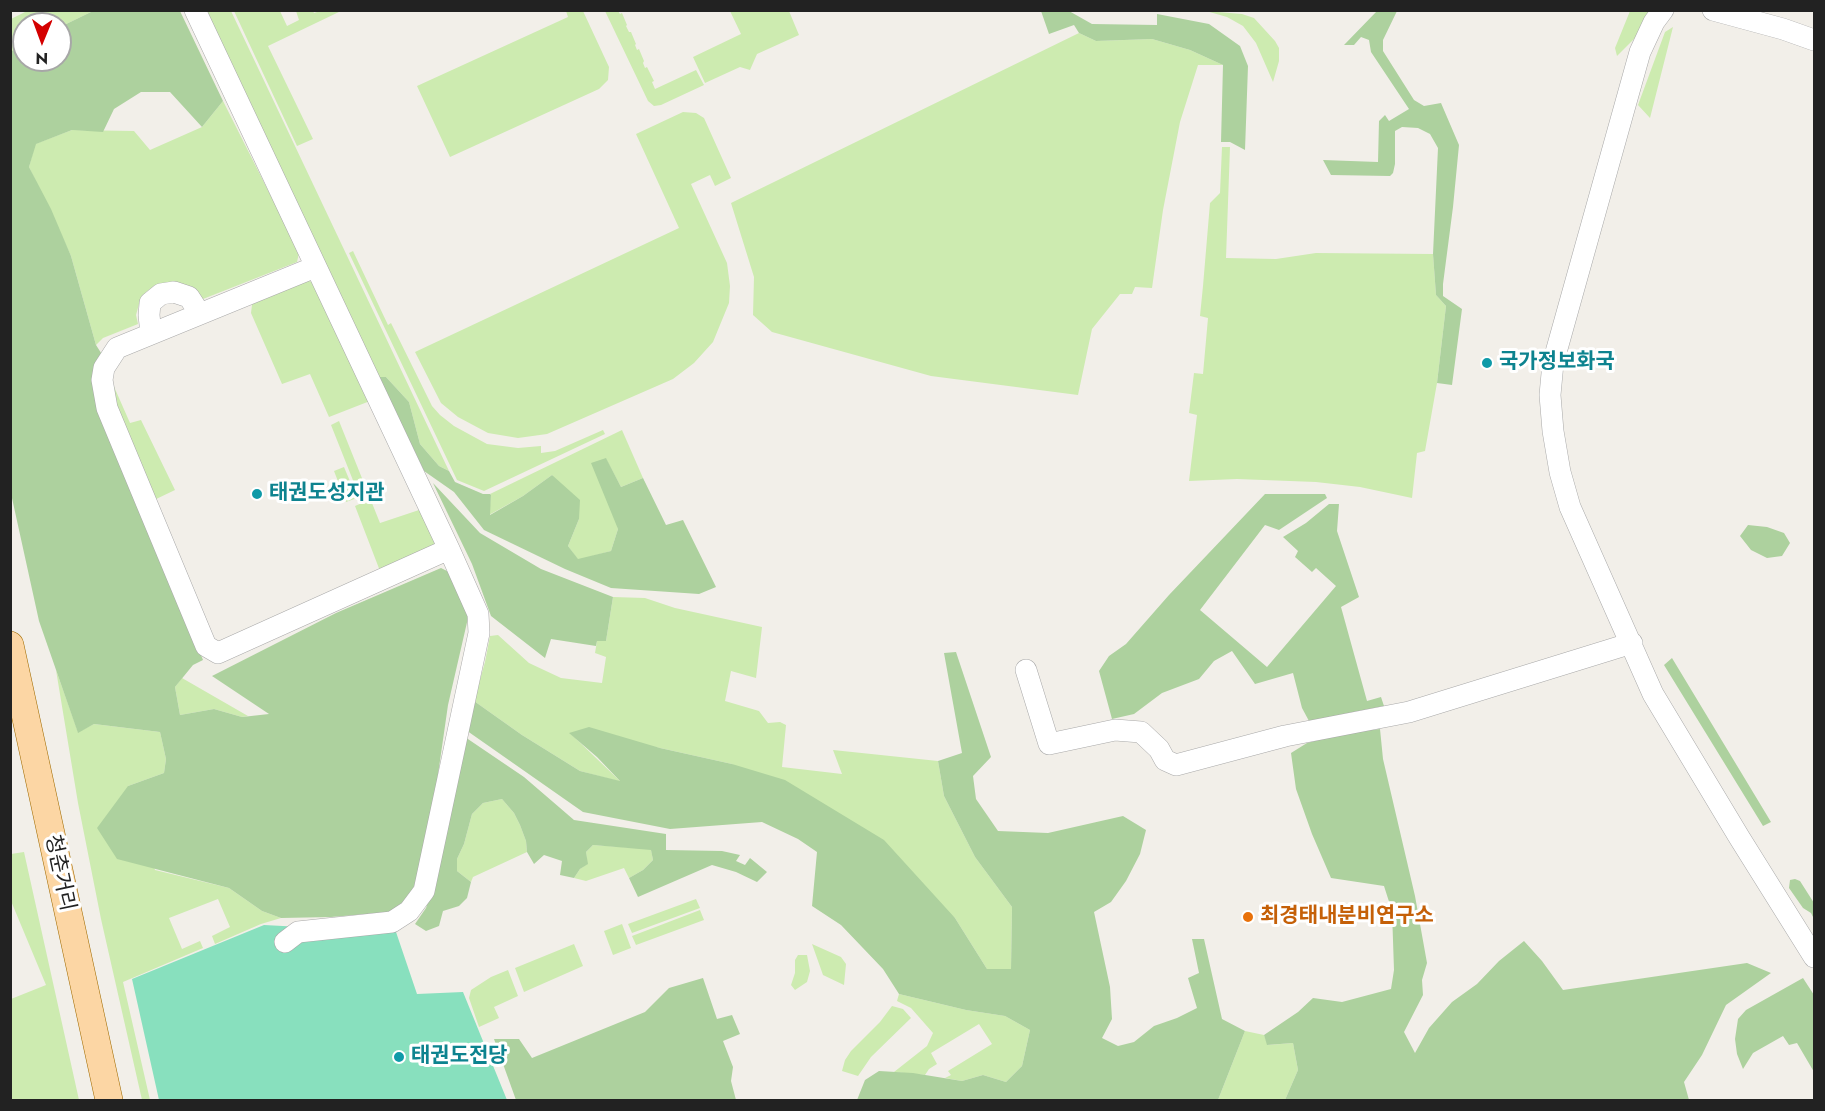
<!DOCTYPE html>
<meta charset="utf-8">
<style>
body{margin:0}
#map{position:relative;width:1825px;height:1111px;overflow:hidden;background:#f2efe9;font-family:Jost,sans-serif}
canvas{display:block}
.frame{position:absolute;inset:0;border:12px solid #222;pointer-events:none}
.north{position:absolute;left:12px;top:12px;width:60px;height:60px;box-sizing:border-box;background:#fff;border:2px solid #a7a7a7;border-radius:50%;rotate:181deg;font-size:16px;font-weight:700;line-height:24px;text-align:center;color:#222}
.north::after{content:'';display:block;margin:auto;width:21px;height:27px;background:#d40000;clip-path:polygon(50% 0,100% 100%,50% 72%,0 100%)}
</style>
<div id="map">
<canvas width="1825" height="1111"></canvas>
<div class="frame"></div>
<div class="north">N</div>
</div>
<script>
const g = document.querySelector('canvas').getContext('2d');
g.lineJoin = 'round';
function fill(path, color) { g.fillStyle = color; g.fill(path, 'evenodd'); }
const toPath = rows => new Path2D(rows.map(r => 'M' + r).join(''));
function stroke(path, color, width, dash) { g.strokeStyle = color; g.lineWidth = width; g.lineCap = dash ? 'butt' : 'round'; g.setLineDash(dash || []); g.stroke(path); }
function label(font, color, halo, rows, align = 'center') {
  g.font = font + ' Jost,"Noto Sans KR",sans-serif'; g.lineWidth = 6; g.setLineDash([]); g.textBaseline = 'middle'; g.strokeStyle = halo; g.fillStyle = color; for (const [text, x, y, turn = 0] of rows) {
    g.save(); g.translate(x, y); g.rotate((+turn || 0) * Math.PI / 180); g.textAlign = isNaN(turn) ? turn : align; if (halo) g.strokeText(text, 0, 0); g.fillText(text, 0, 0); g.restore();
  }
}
fill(toPath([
 [27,11,93,11,60,27,60,24,24,24,24,45,11,52,11,19],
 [205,11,231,11,449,471,439,466,420,444,409,402,386,377,379,377],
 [234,11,280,11,287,26,299,20,296,11,313,11,314,13,320,11,341,11,268,46,313,139,297,146],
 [566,11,583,11,609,67,608,80,599,89,450,157,417,86,568,17],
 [605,11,618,11,620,14,622,13,627,25,626,26,629,32,631,32,636,44,635,45,637,50,639,49,644,61,643,63,645,68,647,67,654,81,652,82,655,89,696,70,704,85,661,105,654,106,648,101],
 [730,11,789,11,799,35,757,54,750,70,740,67,705,83,693,57,741,34],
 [1206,11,1242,14,1254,18,1275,41,1279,48,1279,61,1273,82,1256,43,1243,26,1227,17],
 [1630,11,1650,11,1635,38,1617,56,1615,48],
 [1673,27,1650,118,1638,105,1665,32],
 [1079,33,1096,41,1152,39,1190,50,1223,65,1198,65,1180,122,1163,210,1152,288,1135,287,1132,294,1120,294,1092,329,1078,395,931,376,772,332,753,315,754,277,731,203],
 [223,101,294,242,299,253,297,262,203,299,193,290,155,286,146,292,139,304,136,315,138,324,103,338,96,345,71,256,29,167,35,144,72,130,134,131,150,150,202,127],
 [683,112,696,113,704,118,731,178,715,186,710,175,691,184,727,263,730,286,729,303,713,342,694,363,673,379,547,434,518,438,488,433,458,417,441,403,415,352,679,228,636,134],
 [1222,147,1230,147,1226,258,1276,259,1316,253,1433,254,1436,295,1446,306,1437,383,1425,451,1417,453,1412,498,1360,487,1316,482,1237,479,1189,481,1197,415,1189,413,1194,373,1203,374,1208,318,1200,316,1203,286,1210,203,1220,193],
 [353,251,388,325,391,323,432,406,440,415,454,426,487,444,518,448,541,446,541,453,555,451,603,430,605,434,484,491,457,480,349,253],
 [306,280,312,282,370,401,329,417,310,374,282,384,251,313,252,305,254,301],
 [108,373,130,423,141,420,175,490,152,501,124,435],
 [339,421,380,523,422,509,436,546,380,571,355,506,362,503,331,425],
 [622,430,643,478,621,487,606,459,618,529,611,551,578,560,568,546,579,519,552,475,523,496,489,515,491,495,490,494],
 [344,467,357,498,346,502,334,471],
 [613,597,645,598,675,608,762,627,756,678,731,671,725,701,759,711,768,723,780,722,786,725,782,767,842,774,833,750,938,761,944,796,975,857,1012,907,1011,969,987,969,955,918,732,764,660,748,570,733,621,782,580,771,522,735,474,701,485,662,490,636,498,635,529,663,561,678,602,683,606,657,595,653,597,641,606,641],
 [56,670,78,732,94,724,160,732,166,759,164,773,128,786,155,870,229,888,262,911,281,918,261,924,215,944,212,936,230,927,218,899,169,918,182,949,200,941,203,948,123,982,150,1100,142,1100,101,919,78,803],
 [182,678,248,716,242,717,214,709,180,715,175,687],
 [502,799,514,813,520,825,526,841,527,852,473,877,471,882,457,871,457,859,464,844,472,814,483,803],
 [593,845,651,849,653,860,643,870,629,878,624,868,586,881,574,878,580,869,587,864,586,852],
 [24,852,79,1100,11,1100,11,999,46,985,11,901,11,854],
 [696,899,700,908,632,933,628,924],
 [700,910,704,920,636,945,632,936],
 [622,924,631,948,613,955,604,931],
 [574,944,583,966,524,992,515,968],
 [812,944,841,957,846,964,844,985,823,975],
 [798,955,807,955,810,971,807,982,795,990,791,985,795,973,795,960],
 [508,970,518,996,494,1007,499,1018,479,1027,469,998,471,990,491,977],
 [899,994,966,1010,1005,1016,1030,1030,1022,1066,1006,1082,983,1075,962,1081,945,1078,951,1075,948,1071,992,1044,979,1024,931,1053,937,1064,929,1069,925,1075,894,1072,927,1046,933,1033,911,1008,897,1001],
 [892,1006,903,1009,911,1018,871,1057,858,1076,842,1071,845,1060,851,1051,880,1022],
 [1245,1031,1264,1035,1268,1045,1293,1043,1298,1070,1285,1100,1218,1100]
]), '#cdebb0');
fill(toPath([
 [93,11,180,11,223,101,202,127,170,92,141,92,114,109,103,132,72,130,36,144,29,167,51,209,71,256,96,345,103,356,148,520,203,660,193,665,175,687,180,715,214,709,242,717,269,714,212,676,336,613,441,568,451,573,465,599,468,618,448,705,425,865,408,898,391,912,331,917,281,918,262,911,229,888,117,859,97,828,128,786,164,773,166,759,160,732,94,724,78,733,39,621,10,489,10,52,24,45,24,60,60,60,60,27],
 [1041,11,1069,11,1092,24,1157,25,1157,14,1209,24,1240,46,1248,66,1245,150,1230,142,1221,142,1223,65,1190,50,1152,39,1096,41,1079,33,1074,25,1049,34],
 [1377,11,1397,11,1383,40,1383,51,1414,100,1424,106,1441,103,1459,145,1453,207,1443,284,1443,296,1462,309,1452,385,1437,383,1446,306,1436,295,1433,254,1438,148,1430,134,1418,128,1402,127,1395,131,1395,164,1393,173,1390,176,1331,175,1323,160,1378,162,1379,121,1385,115,1389,121,1409,109,1371,52,1369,40,1361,37,1354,45,1344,45],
 [379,377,386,377,409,402,420,444,439,466,449,471,455,482,483,494,490,494,491,495,490,515,523,496,552,475,580,500,579,519,568,546,578,559,611,551,618,529,591,463,606,458,621,487,643,478,666,525,683,520,716,587,699,594,611,588,565,569,484,530,454,492,424,471],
 [433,483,480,533,541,569,613,597,606,641,597,641,596,646,551,639,545,658,491,616,472,564],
 [1265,494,1325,494,1327,498,1279,530,1265,525,1200,610,1267,667,1336,586,1316,568,1312,572,1295,557,1298,551,1283,537,1306,523,1329,504,1339,504,1337,531,1359,597,1341,607,1367,701,1381,697,1384,706,1309,721,1302,708,1293,673,1255,684,1232,651,1214,661,1199,679,1162,693,1134,714,1112,719,1099,671,1109,656,1126,644,1169,595],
 [1748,525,1767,527,1784,533,1790,543,1782,556,1767,558,1751,550,1740,536],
 [956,652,991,757,973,776,976,799,998,831,1048,833,1123,816,1146,830,1140,854,1126,881,1111,902,1094,912,1110,987,1112,1019,1102,1038,1118,1046,1134,1042,1154,1026,1177,1018,1197,1008,1188,978,1199,973,1192,939,1204,939,1222,1019,1245,1031,1218,1100,857,1100,865,1080,879,1071,913,1073,962,1081,983,1075,1006,1082,1022,1066,1030,1030,1005,1016,966,1010,899,994,883,969,841,925,812,906,817,852,798,839,762,822,670,829,583,812,463,728,474,701,522,735,580,771,620,781,597,757,569,733,589,727,660,748,732,764,785,780,884,840,955,918,987,969,1011,969,1012,907,975,857,944,796,938,761,962,753,944,653],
 [1672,658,1771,822,1763,826,1664,665],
 [1380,729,1383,759,1415,896,1427,963,1422,980,1423,995,1404,1032,1415,1053,1429,1028,1452,1002,1477,984,1499,961,1524,941,1542,961,1563,990,1747,963,1771,973,1726,1005,1702,1055,1684,1082,1689,1100,1285,1100,1298,1070,1293,1043,1267,1045,1264,1035,1298,1012,1313,998,1342,1002,1391,989,1394,970,1392,911,1384,886,1331,878,1312,834,1296,789,1291,753,1307,743,1345,733],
 [462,735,524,777,574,820,666,834,666,850,722,851,740,855,736,861,745,865,750,858,767,872,757,882,736,872,712,865,638,897,629,878,643,870,653,860,651,850,593,845,586,852,588,864,580,869,574,878,560,875,562,861,544,855,534,864,527,852,526,841,520,825,514,813,502,799,483,803,472,814,464,844,457,859,457,871,471,882,467,898,459,906,443,911,439,926,426,931,415,924,426,908,438,872],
 [1795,879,1800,881,1814,903,1814,919,1811,913,1803,908,1789,888,1790,880],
 [703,978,717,1019,732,1015,740,1034,723,1041,733,1067,731,1081,736,1100,516,1100,494,1039,519,1039,532,1058,645,1012,669,988],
 [1803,978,1814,995,1814,1072,1797,1043,1789,1045,1783,1036,1753,1053,1743,1069,1737,1054,1735,1039,1738,1019,1746,1010]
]), '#add19e');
fill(toPath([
 [264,925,396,932,417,994,463,992,507,1100,159,1100,132,979]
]), '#88e0be');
const minor = toPath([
 [195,10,449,549,478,614,479,633,424,891,409,911,392,922,298,932,285,942],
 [1663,10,1654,22,1640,52,1553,363,1550,395,1553,431,1560,472,1570,507,1653,694,1739,837,1814,957],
 [1713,10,1783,29,1814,40],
 [315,267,117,348,104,368,102,380,107,408,206,646,218,653,449,549],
 [151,334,149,315,150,303,161,294,174,292,189,297,200,314],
 [1026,670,1049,744,1115,730,1141,732,1159,749,1165,760,1176,765,1285,736,1409,712,1632,643]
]);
const major = toPath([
 [10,645,109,1100]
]);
stroke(minor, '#a9a9a9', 22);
stroke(major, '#a06b00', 28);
stroke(minor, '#fff', 21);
stroke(major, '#fcd6a4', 27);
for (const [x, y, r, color] of [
 [1487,363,6,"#0f9aa8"],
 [257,494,6,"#0f9aa8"],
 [1248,917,6,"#e8710a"],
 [399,1057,6,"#0f9aa8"]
]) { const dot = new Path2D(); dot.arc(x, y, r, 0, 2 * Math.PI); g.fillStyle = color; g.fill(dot); stroke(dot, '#fff', 2); }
label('bold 21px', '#0d838f', '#fff', [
 ["국가정보화국",1499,363],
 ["태권도성지관",269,494],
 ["태권도전당",411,1057]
], 'left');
label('21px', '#222', '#fff', [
 ["청춘거리",59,873,78]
]);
label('bold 21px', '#c56008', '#fff', [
 ["최경태내분비연구소",1260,917]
], 'left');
</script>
